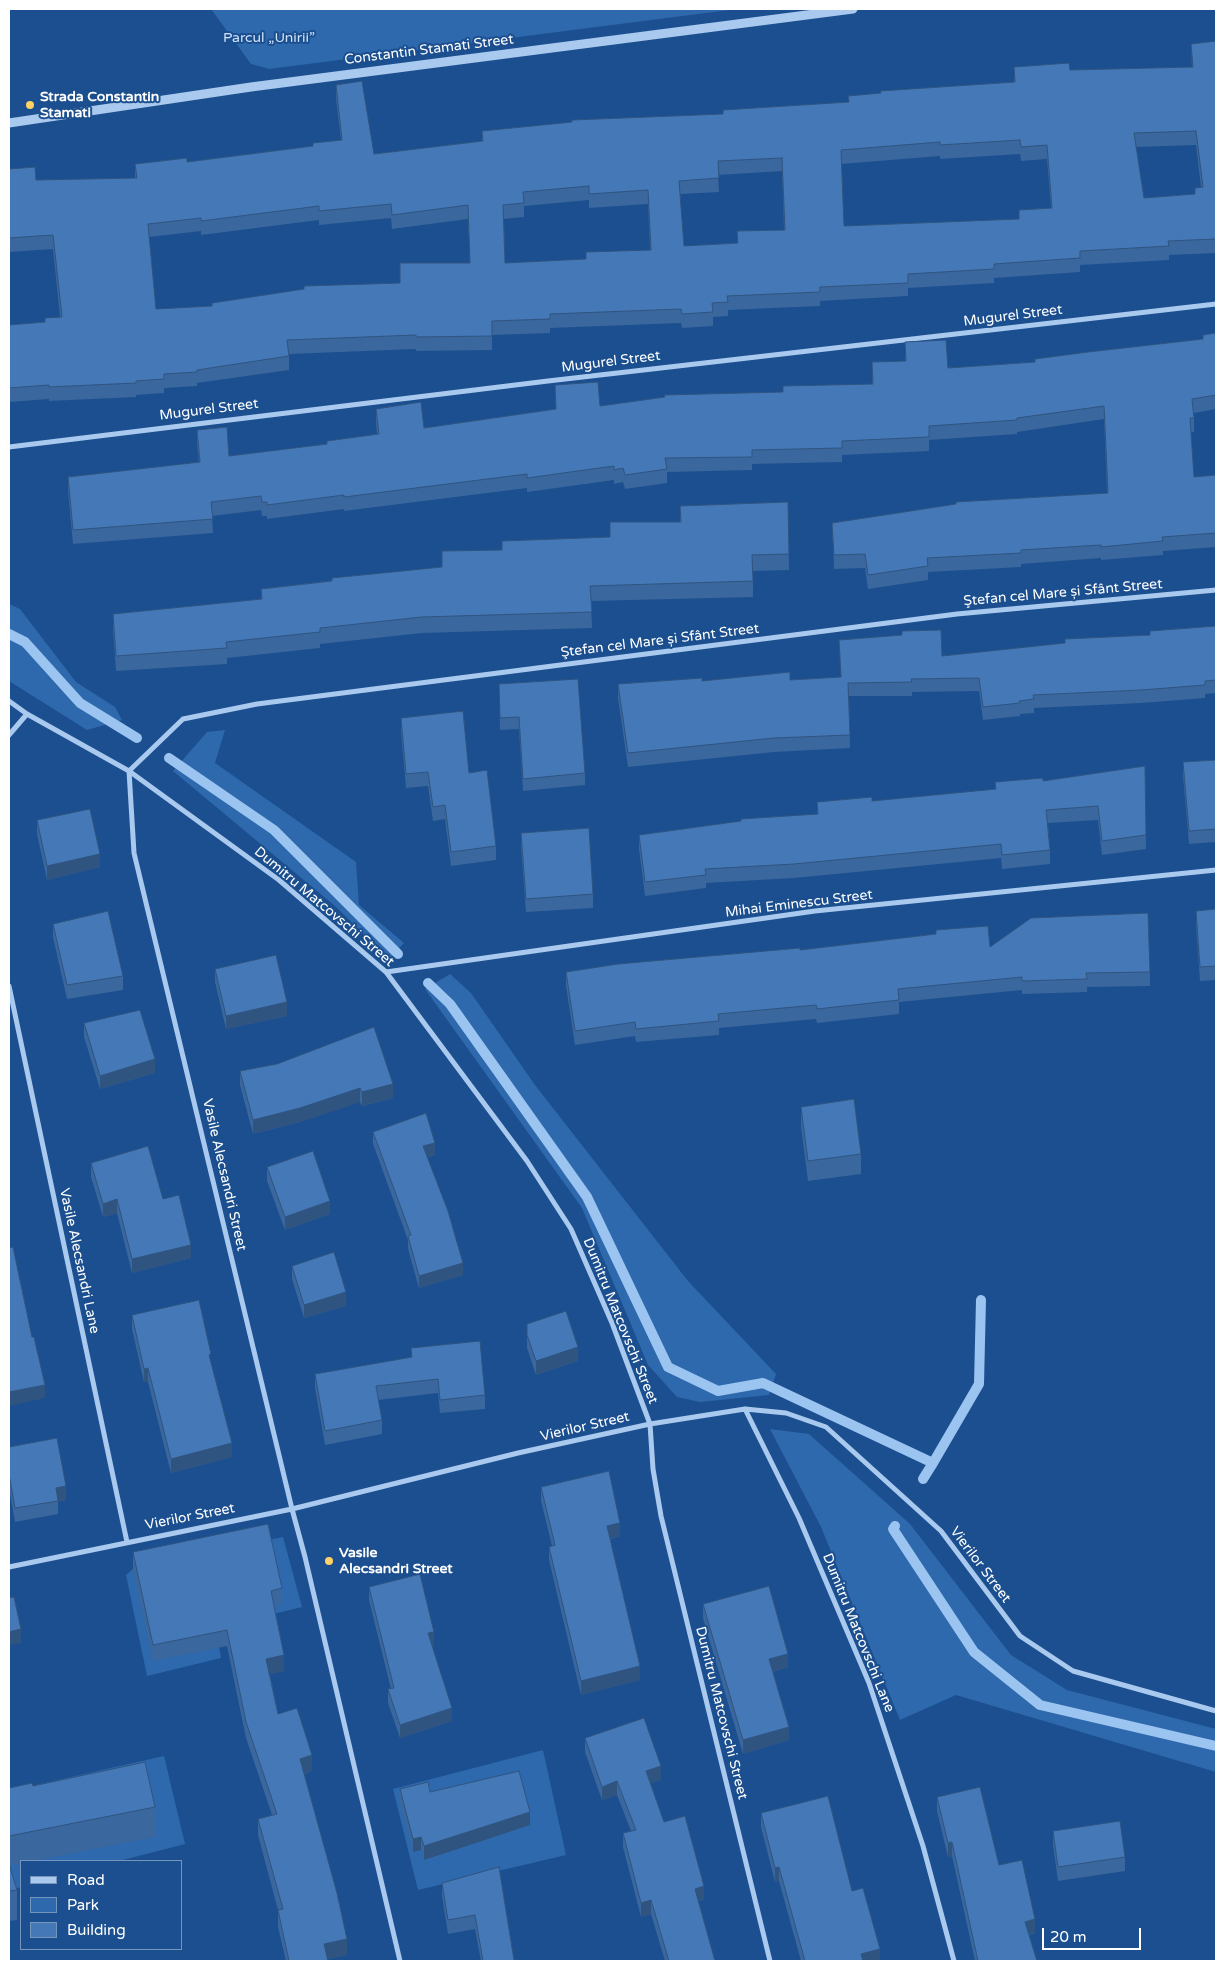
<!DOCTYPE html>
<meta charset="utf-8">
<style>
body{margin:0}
#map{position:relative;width:1225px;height:1970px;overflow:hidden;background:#1b4f8f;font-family:"Varela Round",sans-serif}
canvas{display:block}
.frame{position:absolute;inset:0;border:10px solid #fff;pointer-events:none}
.legend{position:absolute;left:20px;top:1860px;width:162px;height:90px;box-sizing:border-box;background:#1b4f8f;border:1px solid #7695bc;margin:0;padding:6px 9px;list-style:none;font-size:15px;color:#fff}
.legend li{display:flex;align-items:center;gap:10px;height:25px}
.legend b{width:25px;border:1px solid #7695bc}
.scale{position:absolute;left:1042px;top:1928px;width:99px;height:22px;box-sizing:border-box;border:2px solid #fff;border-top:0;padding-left:6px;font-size:15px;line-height:18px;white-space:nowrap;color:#fff;-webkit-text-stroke:4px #1b4f8f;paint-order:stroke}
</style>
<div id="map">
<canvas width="1225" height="1970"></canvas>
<div class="frame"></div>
<ul class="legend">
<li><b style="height:6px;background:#a9c9ee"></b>Road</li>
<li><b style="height:14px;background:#2e69ad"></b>Park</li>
<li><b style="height:14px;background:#4478b7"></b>Building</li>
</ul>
<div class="scale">20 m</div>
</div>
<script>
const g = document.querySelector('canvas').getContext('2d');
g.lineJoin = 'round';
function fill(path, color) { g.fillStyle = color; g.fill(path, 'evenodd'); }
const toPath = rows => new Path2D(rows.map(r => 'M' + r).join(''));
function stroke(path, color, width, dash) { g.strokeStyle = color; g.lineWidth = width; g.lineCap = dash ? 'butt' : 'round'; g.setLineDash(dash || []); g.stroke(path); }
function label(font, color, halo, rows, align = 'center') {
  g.font = font + ' "Varela Round",sans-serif'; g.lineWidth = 4; g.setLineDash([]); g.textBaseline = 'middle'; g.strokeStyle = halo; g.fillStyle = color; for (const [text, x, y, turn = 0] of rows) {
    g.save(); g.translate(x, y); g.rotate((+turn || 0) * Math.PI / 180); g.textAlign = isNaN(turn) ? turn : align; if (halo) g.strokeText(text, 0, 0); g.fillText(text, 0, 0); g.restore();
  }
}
fill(toPath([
 [211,9,737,9,269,69,251,64],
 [9,604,20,609,76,682,115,707,122,720,87,730,9,681],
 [225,730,215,763,356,862,359,905,404,943,389,959,335,906,173,771,207,732],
 [450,974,471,993,535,1085,688,1281,776,1374,769,1395,700,1402,677,1397,648,1365,582,1208,425,989],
 [770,1429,809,1434,910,1524,1011,1655,1067,1690,1216,1729,1216,1772,956,1695,900,1720,821,1527],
 [283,1537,302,1607,216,1628,221,1658,147,1676,126,1575,133,1569],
 [543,1750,566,1855,418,1890,393,1789],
 [164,1756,185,1844,119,1861,21,1861,21,1887,9,1891,9,1791]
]), '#2e69ad');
stroke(toPath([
 [9,634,25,642,80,703,137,738],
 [169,758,274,830,398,954],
 [428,983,450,1004,587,1197,668,1367,718,1391,763,1383,933,1463,923,1479],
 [933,1463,979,1384,981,1300],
 [895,1526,893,1529,974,1652,1040,1705,1216,1746]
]), '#9cc4f0', 10);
stroke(toPath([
 [9,447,548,381,1216,304],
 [9,701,27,714,129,771,279,880,386,972,527,1161,571,1229,612,1323,650,1424,653,1469,661,1516,770,1961],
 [9,735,27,714],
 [129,771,134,853,292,1509,305,1557,400,1961],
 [129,771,183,719,257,704,957,614,1216,590],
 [386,972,815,911,1216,870],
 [9,986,127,1542],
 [745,1409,799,1518,869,1683,923,1846,954,1961],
 [9,1567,292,1509,518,1453,650,1424,745,1409,786,1413,826,1427,941,1531,1020,1636,1073,1671,1216,1711]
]), '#a9c9ee', 5);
stroke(toPath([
 [9,123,251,87,853,9]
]), '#a9c9ee', 9);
fill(toPath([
 [1216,41,1216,253,1169,255,1169,260,1080,265,1080,272,994,278,994,283,908,288,908,296,820,301,820,306,728,310,728,316,713,317,713,326,682,328,681,323,550,328,550,333,492,335,492,350,416,351,416,349,289,354,289,370,197,383,197,386,164,388,164,393,136,395,136,397,49,401,49,399,9,402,9,325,45,322,60,317,53,249,9,252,9,169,36,180,135,178,135,164,187,162,313,146,341,140,336,99,336,85,374,154,482,141,482,131,723,114,848,102,1014,82,1014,67,1070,70,1192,67,1191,44],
 [1196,145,1201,187,1195,194,1144,198,1136,147],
 [1020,154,1021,161,1047,159,1051,208,1019,210,1019,219,844,226,841,164,940,156,940,159],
 [782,171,784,230,737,231,737,243,684,246,680,194,719,192,718,175],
 [589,200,589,208,648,204,650,250,586,259,505,263,504,219,524,217,524,206],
 [391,218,392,229,468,219,470,263,400,283,212,303,212,306,156,309,149,237,201,231,201,235,319,220,319,225],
 [1216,333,1216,409,1194,413,1194,432,1191,432,1194,477,1216,475,1216,547,1163,551,1163,555,1101,560,1101,558,1021,564,1021,567,928,572,928,580,868,589,865,568,834,569,832,523,1107,493,1104,419,1017,432,1017,434,929,440,929,451,842,455,842,462,752,464,752,470,667,472,667,483,625,489,623,482,614,484,614,480,527,492,527,488,344,511,344,509,267,519,267,516,262,516,261,510,212,516,213,533,73,544,68,491,68,477,199,463,197,444,197,430,229,456,327,444,327,441,377,434,376,423,376,409,424,428,556,409,555,385,600,406,783,392,872,384,872,362,905,361,905,342,948,368,1035,362,1203,339,1203,335],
 [788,502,789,570,753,571,753,597,591,601,592,628,422,633,320,644,320,648,227,658,227,664,116,671,113,630,113,614,261,599,261,589,442,567,502,550,610,537,680,522,680,506],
 [1216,626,1216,693,1205,694,1205,698,1141,703,1034,708,1034,713,1020,714,1020,716,983,720,979,691,912,692,912,696,849,696,850,748,774,752,628,767,618,698,618,684,702,681,790,680,841,677,839,640,942,656,1150,635],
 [499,684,585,773,585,785,523,791,519,729,500,730],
 [401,718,469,773,496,846,496,860,451,866,445,819,433,821,428,786,406,788,401,732],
 [1216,760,1216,842,1189,844,1183,776,1183,762],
 [1145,766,1146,849,1102,855,1098,820,1048,823,1050,850,1050,864,1002,869,1001,858,794,878,706,883,706,888,645,896,639,849,639,835,741,821,817,815,817,802,872,801,995,790,995,782,1043,781],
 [37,820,100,867,47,880,37,834],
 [521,833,593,894,593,908,526,912,521,847],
 [1216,909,1216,980,1200,981,1196,925,1196,911],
 [53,924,123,976,123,990,67,999,53,937],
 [990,947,1150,972,1150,986,1087,987,1087,992,1022,994,1022,990,899,1002,899,1014,817,1023,816,1019,719,1028,719,1035,636,1042,635,1036,575,1045,566,986,566,972,800,950],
 [215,969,287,1016,226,1029,215,982],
 [84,1023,155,1073,100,1089,84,1037],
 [277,1064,393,1098,362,1106,360,1102,300,1122,253,1134,240,1085,240,1071],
 [801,1107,861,1154,861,1174,808,1181,801,1127],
 [373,1132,435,1155,427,1158,463,1275,419,1288,408,1249,408,1240,373,1144],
 [91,1163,163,1199,191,1258,132,1273,117,1213,103,1217,91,1177],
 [267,1167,330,1214,285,1230,267,1181],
 [292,1266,346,1306,304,1318,292,1279],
 [132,1315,211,1362,232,1457,171,1473,148,1382,144,1382,132,1329],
 [527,1335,578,1361,536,1375,527,1348],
 [411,1348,485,1395,485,1409,440,1413,438,1393,378,1400,382,1420,382,1434,325,1445,315,1388,315,1374,411,1358],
 [9,1447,66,1500,58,1502,58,1514,15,1522,9,1487],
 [541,1487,620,1536,610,1539,640,1680,581,1695,549,1560,549,1547,552,1546,541,1501],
 [133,1552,282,1588,282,1605,274,1606,284,1671,270,1674,278,1714,312,1771,304,1774,347,1955,328,1959,328,1961,286,1961,278,1927,278,1910,258,1835,258,1819,272,1815,246,1738,227,1646,153,1661,133,1569],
 [369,1587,434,1645,432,1646,452,1721,400,1738,388,1703,388,1689,391,1689,369,1600],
 [703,1604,788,1667,773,1672,789,1740,743,1754,703,1618],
 [585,1738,661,1780,650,1783,664,1822,704,1900,698,1901,715,1961,665,1961,651,1914,641,1917,623,1847,623,1833,631,1831,617,1795,602,1800,585,1752],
 [33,1786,155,1807,155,1837,32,1861,21,1861,21,1863,9,1866,17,1890,17,1920,9,1921,9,1788],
 [400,1789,430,1792,530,1825,424,1860,421,1850,413,1852,400,1803],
 [937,1797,999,1865,1035,1933,1029,1935,1037,1961,975,1961,952,1856,948,1857,937,1811],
 [761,1813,852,1891,880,1961,801,1961,779,1881,775,1882,761,1827],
 [1053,1831,1125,1857,1125,1871,1058,1881,1053,1845],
 [499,1867,514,1960,518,1961,481,1961,475,1929,448,1934,442,1896,442,1883]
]), '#3a679d');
fill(toPath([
 [100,854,100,867,47,880,47,866],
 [287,1002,287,1016,226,1029,226,1016],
 [155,1059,155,1073,100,1089,100,1076],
 [393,1084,393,1098,362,1106,362,1092],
 [360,1088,360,1102,300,1122,253,1134,253,1120],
 [435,1143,435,1155,423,1159,423,1146],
 [117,1199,117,1213,103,1217,103,1204],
 [330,1201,330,1214,285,1230,285,1217],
 [191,1245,191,1258,132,1273,132,1259],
 [463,1263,463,1275,419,1288,419,1276],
 [346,1292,346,1306,304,1318,304,1305],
 [578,1347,578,1361,536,1375,536,1361],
 [148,1368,148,1382,144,1382,144,1369],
 [45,1385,45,1398,9,1406,9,1392],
 [232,1443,232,1457,171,1473,171,1459],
 [66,1486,66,1500,58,1502,56,1488],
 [620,1523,620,1536,607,1539,607,1526],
 [21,1629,21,1643,9,1645,9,1632],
 [434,1632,434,1645,428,1647,428,1633],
 [788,1654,788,1667,769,1673,769,1659],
 [284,1655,284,1671,266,1675,266,1659],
 [640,1666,640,1680,581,1695,581,1681],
 [452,1708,452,1721,400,1738,400,1725],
 [789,1727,789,1740,743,1754,743,1740],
 [312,1755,312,1771,300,1775,300,1759],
 [661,1766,661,1780,646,1785,646,1771],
 [617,1781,617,1795,602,1800,602,1787],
 [530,1812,530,1825,424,1860,424,1846],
 [421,1837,421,1850,413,1852,413,1839],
 [952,1842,952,1856,948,1857,948,1843],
 [779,1867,779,1881,775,1882,775,1868],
 [704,1886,704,1900,695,1902,695,1889],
 [651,1900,651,1914,641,1917,641,1903],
 [1035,1919,1035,1933,1025,1935,1025,1922],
 [347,1939,347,1955,324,1960,324,1944],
 [880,1949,880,1961,861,1961,861,1954]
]), '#305480');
const building = toPath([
 [1216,41,1216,239,1168,241,1169,246,1080,251,1080,258,994,264,994,269,908,274,908,283,820,287,820,292,727,296,728,302,712,303,713,312,682,314,681,309,550,314,550,319,492,321,492,336,416,337,416,335,287,340,289,356,197,370,197,372,164,374,164,379,136,381,136,383,49,387,49,385,9,388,9,325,45,322,45,318,62,317,53,235,9,238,9,169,35,167,36,180,137,178,135,164,187,158,187,162,313,146,313,143,342,140,336,85,362,81,374,154,483,141,482,131,572,122,572,120,723,114,723,110,849,102,848,96,881,93,880,91,1015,82,1014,67,1069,63,1070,70,1193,67,1191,44,1216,41],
 [1196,131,1203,187,1195,188,1195,194,1144,198,1134,133,1196,131],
 [1020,140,1021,147,1047,145,1052,208,1019,210,1019,219,844,226,841,150,940,142,940,145,1020,140],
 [782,158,785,230,737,231,738,243,684,246,679,181,719,178,718,161,782,158],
 [589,186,589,194,648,190,651,250,586,252,586,259,505,263,503,205,524,203,523,192,589,186],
 [391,204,392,215,468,205,470,263,400,263,400,283,304,286,304,289,212,303,212,306,156,309,148,224,201,218,201,221,319,206,319,211,391,204],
 [1216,333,1216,395,1192,399,1194,418,1190,418,1194,477,1216,475,1216,533,1162,537,1163,541,1101,547,1101,545,1021,550,1021,553,927,558,928,566,868,575,865,554,834,555,832,523,956,504,956,502,1108,493,1104,406,1017,418,1017,420,929,426,929,437,842,441,842,448,752,450,752,457,665,458,667,469,625,475,623,468,614,470,614,466,527,478,527,474,344,497,344,495,267,505,267,502,262,502,261,496,211,502,213,519,73,530,68,477,200,462,197,430,227,427,229,456,327,444,327,441,379,434,376,409,421,402,424,428,556,409,555,385,598,382,600,406,665,397,664,395,783,392,783,386,873,384,872,362,906,361,905,342,946,340,948,368,1035,362,1035,359,1088,352,1203,339,1203,335,1216,333],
 [788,502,789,554,752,555,753,581,590,586,592,612,422,617,320,628,320,632,226,642,227,648,116,656,113,614,262,599,261,589,332,581,332,578,442,567,442,551,502,550,502,541,610,537,610,522,681,522,680,506,788,502],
 [1216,626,1216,680,1205,681,1205,685,1141,690,1033,695,1034,699,1019,701,1020,703,983,707,979,678,911,679,912,682,848,683,850,735,774,738,628,753,618,684,702,678,702,681,790,672,790,680,841,677,839,640,902,635,902,631,941,630,942,656,1065,643,1065,639,1150,635,1150,631,1216,626],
 [578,679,585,773,523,779,519,717,500,718,499,684,578,679],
 [463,711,469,773,487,770,496,846,451,852,445,805,433,807,428,772,406,774,401,718,463,711],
 [1216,760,1216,829,1189,831,1183,762,1216,760],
 [1145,766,1146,835,1102,841,1098,806,1046,810,1050,850,1002,855,1001,844,794,864,705,869,706,875,645,882,639,835,741,821,741,819,818,814,817,802,872,797,872,801,996,789,995,782,1043,778,1043,781,1145,766],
 [90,809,100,854,47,866,37,820,90,809],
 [589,828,593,894,526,899,521,833,589,828],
 [1216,909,1216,966,1200,967,1196,911,1216,909],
 [108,911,123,976,67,985,53,924,108,911],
 [1148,913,1150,972,1086,973,1087,979,1022,981,1022,977,898,989,899,1000,817,1009,816,1005,718,1014,719,1021,636,1029,635,1022,575,1031,566,972,618,964,800,948,800,950,936,934,936,930,988,926,990,947,1031,918,1148,913],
 [276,955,287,1002,226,1016,215,969,276,955],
 [140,1010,155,1059,100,1076,84,1023,140,1010],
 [374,1027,393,1084,362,1092,360,1088,300,1108,253,1120,240,1071,277,1064,374,1027],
 [854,1099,861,1154,808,1161,801,1107,854,1099],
 [426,1113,435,1143,423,1146,448,1211,463,1263,419,1276,408,1236,411,1235,373,1132,426,1113],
 [148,1146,163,1199,179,1195,191,1245,132,1259,117,1199,103,1204,91,1163,148,1146],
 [313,1151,330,1201,285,1217,267,1167,313,1151],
 [13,1247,32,1337,34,1337,45,1385,9,1392,9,1248,13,1247],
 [334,1252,346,1292,304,1305,292,1266,334,1252],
 [199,1300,211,1354,209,1355,232,1443,171,1459,148,1368,144,1369,132,1315,199,1300],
 [566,1311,578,1347,536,1361,527,1335,527,1324,566,1311],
 [480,1341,485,1395,440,1400,438,1379,376,1386,382,1420,325,1431,315,1374,412,1357,411,1348,480,1341],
 [57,1438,66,1486,56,1488,58,1501,15,1508,9,1474,9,1447,57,1438],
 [609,1471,620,1523,607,1526,640,1666,581,1681,549,1547,555,1545,541,1487,609,1471],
 [268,1524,282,1588,271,1591,284,1655,266,1659,278,1714,297,1708,312,1755,300,1759,337,1893,347,1939,324,1944,328,1961,289,1961,278,1910,283,1909,258,1819,277,1814,246,1722,227,1630,153,1645,133,1552,268,1524],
 [420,1574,434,1632,428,1633,452,1708,400,1725,388,1689,394,1688,369,1587,420,1574],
 [769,1586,788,1654,769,1659,789,1727,743,1740,703,1604,769,1586],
 [14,1597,21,1629,9,1632,9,1598,14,1597],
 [644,1718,661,1766,646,1771,664,1822,685,1816,704,1886,695,1889,715,1961,669,1961,651,1900,641,1903,623,1833,636,1830,617,1781,602,1787,585,1738,644,1718],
 [145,1762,155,1807,9,1836,9,1788,32,1783,33,1786,145,1762],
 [519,1771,530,1812,424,1846,421,1837,413,1839,400,1789,428,1782,430,1792,519,1771],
 [980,1787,999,1865,1022,1860,1035,1919,1025,1922,1037,1961,978,1961,952,1842,948,1843,937,1797,980,1787],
 [828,1796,852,1891,863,1888,880,1949,861,1954,863,1961,805,1961,779,1867,775,1868,761,1813,828,1796],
 [1120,1821,1125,1857,1058,1867,1053,1831,1120,1821],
 [9,1864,17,1890,9,1891,9,1864],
 [499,1867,514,1960,518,1960,518,1961,483,1961,475,1915,448,1920,442,1883,499,1867]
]);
fill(building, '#4478b7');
stroke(building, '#305480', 1);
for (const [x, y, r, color] of [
 [30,105,5,"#ffd166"],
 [329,1561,5,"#ffd166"]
]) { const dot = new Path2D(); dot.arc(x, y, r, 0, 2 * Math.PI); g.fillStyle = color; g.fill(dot); stroke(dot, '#1b4f8f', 2); }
label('14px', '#cfe3fa', '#1b4f8f', [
 ["Parcul „Unirii”",269,38]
]);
label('14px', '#fff', '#1b4f8f', [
 ["Constantin Stamati Street",429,50,-7],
 ["Mugurel Street",1013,316,-7],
 ["Mugurel Street",611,362,-7],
 ["Mugurel Street",209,410,-7],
 ["Ştefan cel Mare și Sfânt Street",1063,593,-5],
 ["Ştefan cel Mare și Sfânt Street",660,641,-7],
 ["Mihai Eminescu Street",799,904,-7],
 ["Dumitru Matcovschi Street",324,907,40],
 ["Vasile Alecsandri Street",224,1175,77],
 ["Vasile Alecsandri Lane",79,1261,78],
 ["Dumitru Matcovschi Street",620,1321,68],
 ["Vierilor Street",585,1427,-13],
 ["Vierilor Street",190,1517,-11],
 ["Vierilor Street",980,1565,53],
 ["Dumitru Matcovschi Lane",858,1633,68],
 ["Dumitru Matcovschi Street",721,1713,76]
]);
label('bold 14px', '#fff', '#1b4f8f', [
 ["Strada Constantin",40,97],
 ["Stamati",40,113],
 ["Vasile",339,1553],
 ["Alecsandri Street",339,1569]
], 'left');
</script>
